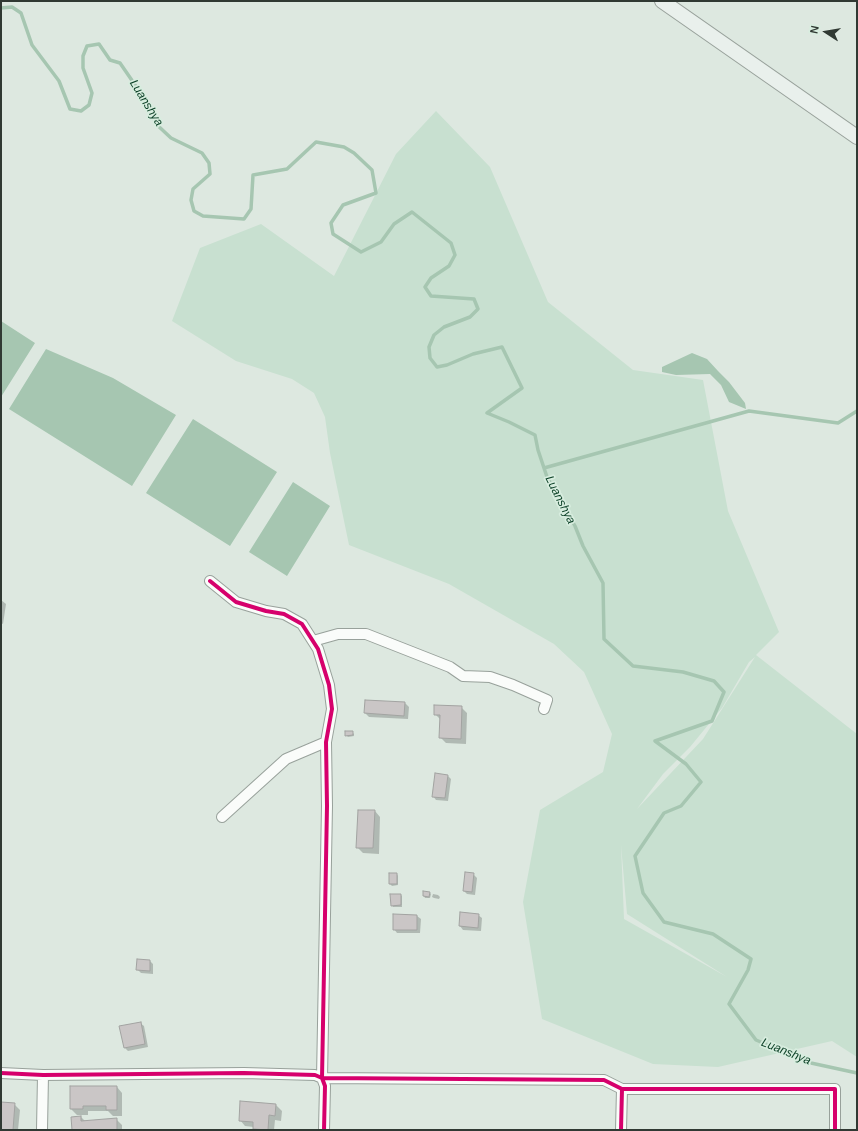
<!DOCTYPE html>
<style>
body{margin:0}
#map{position:relative;width:858px;height:1131px;overflow:hidden;background:#dde8e0;font-family:Helvetica,sans-serif}
canvas{display:block}
.frame{position:absolute;inset:0;border:2px solid #303933;pointer-events:none}
.north{position:absolute;left:806px;top:12px;width:40px;height:40px;-webkit-text-stroke:3px #d8eddf;paint-order:stroke;rotate:282deg;font-size:11px;font-weight:700;line-height:16px;text-align:center;color:#303933}
.north::after{content:'';display:block;margin:auto;width:14px;height:18px;background:#303933;clip-path:polygon(50% 0,100% 100%,50% 72%,0 100%)}
</style>
<div id="map">
<canvas width="858" height="1131"></canvas>
<div class="frame"></div>
<div class="north">N</div>
</div>
<script>
const g = document.querySelector('canvas').getContext('2d');
g.lineJoin = 'round';
function fill(path, color) { g.fillStyle = color; g.fill(path, 'evenodd'); }
const toPath = rows => new Path2D(rows.map(r => 'M' + r).join(''));
function stroke(path, color, width, dash) { g.strokeStyle = color; g.lineWidth = width; g.lineCap = dash ? 'butt' : 'round'; g.setLineDash(dash || []); g.stroke(path); }
function label(font, color, halo, rows, align = 'center') {
  g.font = font + ' Helvetica,sans-serif'; g.lineWidth = 3.5; g.setLineDash([]); g.textBaseline = 'middle'; g.strokeStyle = halo; g.fillStyle = color; for (const [text, x, y, turn = 0] of rows) {
    g.save(); g.translate(x, y); g.rotate((+turn || 0) * Math.PI / 180); g.textAlign = isNaN(turn) ? turn : align; if (halo) g.strokeText(text, 0, 0); g.fillText(text, 0, 0); g.restore();
  }
}
fill(toPath([
 [436,111,490,167,548,302,633,370,703,380,728,511,779,632,756,655,857,734,857,1057,832,1041,718,1067,653,1064,542,1019,523,902,540,810,603,772,612,734,584,672,554,644,449,584,349,545,330,453,325,417,314,393,292,379,236,361,172,321,200,248,261,224,334,276,396,154],
 [755,657,703,739,637,809,663,774,690,747,722,708,749,662],
 [621,845,627,914,727,977,624,919]
]), '#c8e0d0');
fill(toPath([
 [1,321,35,343,1,397],
 [46,349,113,378,176,415,132,486,9,409],
 [692,353,707,359,718,371,729,382,745,403,746,409,729,402,721,385,710,374,676,375,662,372,662,367],
 [193,419,277,472,230,546,146,493],
 [293,482,330,506,287,576,249,552]
]), '#a6c6b1');
fill(toPath([
 [1,600,6,604,3,624,1,623],
 [366,701,405,703,409,707,408,719,369,717,365,713],
 [461,707,467,713,466,744,446,743,440,737,441,720,435,714],
 [352,732,354,734,354,736,348,737,346,735],
 [448,776,451,779,448,801,436,800,433,796],
 [375,811,380,817,379,854,363,853,357,847],
 [397,874,398,876,398,885,392,886,390,884],
 [473,874,477,878,475,895,467,894,464,891],
 [429,892,431,894,430,898,425,898,424,896],
 [433,894,438,895,440,897,439,899,434,898,432,897],
 [401,895,402,896,402,907,393,907,392,905],
 [478,915,482,918,481,931,463,930,460,926],
 [417,916,421,919,420,933,397,933,394,929],
 [150,961,153,964,153,974,141,973,137,969],
 [140,1023,144,1026,148,1047,128,1051,125,1048],
 [71,1087,117,1087,122,1093,122,1116,113,1116,108,1111,88,1111,88,1115,77,1115,71,1109],
 [241,1102,276,1105,282,1111,281,1121,275,1120,274,1130,255,1130,254,1128,254,1127,245,1126,240,1120],
 [1,1103,14,1104,20,1110,18,1130,1,1130],
 [81,1117,85,1121,116,1119,122,1125,122,1130,73,1130]
]), '#0003');
stroke(toPath([
 [1,8,12,7,21,13,32,45,59,81,70,109,81,111,89,105,92,93,83,68,83,56,87,46,99,44,110,60,120,63,153,111,155,123,171,138,202,153,209,163,210,174,193,189,191,200,194,211,203,216,244,219,251,209,253,175,287,169,316,142,344,147,354,153,372,170,376,193,343,205,331,223,333,234,361,252,381,242,394,224,412,212,451,243,455,255,449,266,431,278,425,287,431,296,474,299,478,309,470,317,444,327,434,335,429,347,430,358,437,367,447,365,473,354,502,347,522,388,487,413,509,422,535,435,538,450,547,477,575,526,583,546,603,583,604,639,633,666,683,672,714,681,724,692,712,721,655,741,686,764,701,782,681,806,664,813,635,856,643,893,664,922,713,934,751,959,748,970,729,1004,756,1040,811,1063,857,1073],
 [544,468,749,411,838,423,857,411]
]), '#a6c6b1', 3.5);
const building = toPath([
 [365,700,405,702,404,716,364,713,365,700],
 [434,705,462,706,461,739,439,738,440,715,434,715,434,705],
 [345,731,353,731,353,735,345,736,345,731],
 [435,773,448,775,445,798,432,797,435,773],
 [358,810,375,810,373,848,356,848,358,810],
 [465,872,474,873,472,892,463,891,465,872],
 [389,873,397,873,397,884,389,884,389,873],
 [423,891,430,892,429,897,423,896,423,891],
 [390,894,401,894,401,905,391,906,390,894],
 [460,912,479,914,478,928,459,926,460,912],
 [393,914,417,915,417,930,393,930,393,914],
 [137,959,150,960,150,971,136,970,137,959],
 [141,1022,145,1044,124,1048,119,1026,141,1022],
 [70,1086,117,1086,117,1110,106,1110,106,1106,83,1106,83,1109,70,1109,70,1086],
 [240,1101,276,1104,275,1116,269,1115,268,1130,253,1129,253,1122,239,1121,240,1101],
 [1,1102,15,1103,13,1130,1,1130,1,1102],
 [81,1116,81,1121,117,1118,117,1130,72,1130,71,1117,81,1116]
]);
fill(building, '#cac6c6');
stroke(building, '#a2a3a1', 1);
const street = toPath([
 [210,581,236,602,266,611,284,614,302,624,318,649,329,685,332,709,326,742,327,806,322,1078,604,1080,622,1089,621,1130],
 [313,641,338,634,366,634,450,667,463,676,490,677,513,685,547,700,544,709],
 [222,817,286,759,326,742],
 [1,1073,43,1075,244,1073,315,1075,322,1078,325,1086,324,1130],
 [622,1089,835,1089,835,1130],
 [42,1130,43,1075]
]);
const secondary = toPath([
 [662,1,857,137]
]);
stroke(street, '#98a19b', 12);
stroke(secondary, '#98a19b', 16);
stroke(street, '#fafcfa', 10);
stroke(secondary, '#e9f0ec', 14);
stroke(toPath([
 [210,581,236,602,266,611,284,614,302,624,318,649,329,685,332,709,326,742,327,806,322,1078,604,1080,622,1089,621,1130],
 [1,1073,43,1075,244,1073,315,1075,322,1078,325,1086,324,1130],
 [622,1089,835,1089,835,1130]
]), '#d6006c', 4);
label('italic 12px', '#0a3f25', '#d8eddf', [
 ["Luanshya",146,103,58],
 ["Luanshya",560,500,63],
 ["Luanshya",786,1052,22]
]);
</script>
